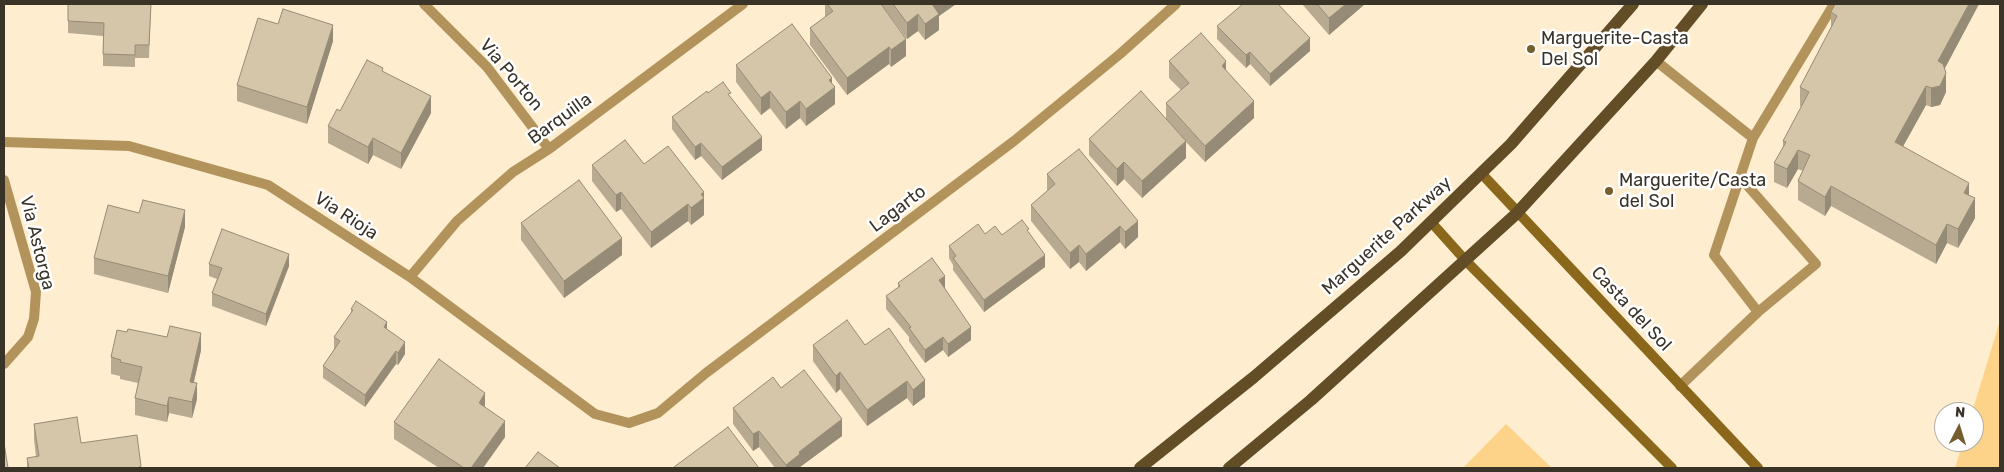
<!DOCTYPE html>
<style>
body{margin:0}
#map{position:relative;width:2004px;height:472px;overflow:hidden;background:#feedcf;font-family:Rubik,sans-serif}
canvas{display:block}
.frame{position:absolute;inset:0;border:5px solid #3a3428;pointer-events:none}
.north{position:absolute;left:1934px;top:402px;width:50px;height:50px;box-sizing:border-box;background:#fff;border:1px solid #b0aea9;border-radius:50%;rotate:5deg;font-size:14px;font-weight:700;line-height:20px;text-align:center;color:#3a3428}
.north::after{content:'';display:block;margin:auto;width:18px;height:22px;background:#765d2e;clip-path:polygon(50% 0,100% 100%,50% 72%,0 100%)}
</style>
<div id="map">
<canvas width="2004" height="472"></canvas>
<div class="frame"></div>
<div class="north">N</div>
</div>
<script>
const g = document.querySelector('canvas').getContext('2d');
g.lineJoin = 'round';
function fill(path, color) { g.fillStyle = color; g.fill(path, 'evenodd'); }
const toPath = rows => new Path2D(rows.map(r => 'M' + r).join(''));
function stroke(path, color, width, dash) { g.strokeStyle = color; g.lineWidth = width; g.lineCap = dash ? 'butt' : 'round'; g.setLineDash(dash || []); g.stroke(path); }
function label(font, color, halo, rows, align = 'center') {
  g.font = font + ' Rubik,sans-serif'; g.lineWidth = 5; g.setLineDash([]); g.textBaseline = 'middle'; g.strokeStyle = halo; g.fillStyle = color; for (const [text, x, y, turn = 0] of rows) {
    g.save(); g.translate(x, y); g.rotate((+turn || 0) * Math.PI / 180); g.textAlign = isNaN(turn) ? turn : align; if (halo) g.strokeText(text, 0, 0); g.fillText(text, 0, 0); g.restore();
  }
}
fill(toPath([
 [2000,321,2000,468,1955,468,1963,442,1974,442,1972,412],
 [1506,424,1552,468,1463,468]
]), '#fcd389');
stroke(toPath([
 [1656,61,1753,138,1714,255,1758,312,1680,386],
 [1753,138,1834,4],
 [1740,177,1816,264,1758,312]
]), '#b2935b', 10);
stroke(toPath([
 [424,4,487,67,549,149],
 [4,142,129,146,268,185,410,277,595,414,629,423,658,413,706,373,1014,141,1120,54,1176,4],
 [4,180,36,292,34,319,28,337,4,364],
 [410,277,457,221,513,172,549,149,743,4]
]), '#b2935b', 10);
stroke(toPath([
 [1481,173,1758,468],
 [1431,222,1466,261,1672,468]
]), '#8b671c', 10);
stroke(toPath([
 [1140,468,1254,377,1401,251,1511,144,1633,4],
 [1229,468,1311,400,1515,215,1656,61,1702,4]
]), '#624d26', 12);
fill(toPath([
 [68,4,151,4,149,58,135,58,135,67,103,66,103,36,68,33],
 [825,4,956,4,939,16,939,30,925,40,918,31,907,39,886,11,906,56,891,67,889,64,847,95,810,45,810,28,825,17],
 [1302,4,1365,4,1329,35],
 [1835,4,1979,4,1945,68,1946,92,1940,105,1931,107,1926,105,1903,146,1969,196,1975,218,1958,248,1947,243,1936,264,1831,206,1825,216,1798,200,1798,181,1803,171,1798,169,1787,188,1774,182,1774,163,1783,148,1783,141,1801,107,1800,106,1800,87,1831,28,1831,12],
 [1217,26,1310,51,1270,86,1250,64,1246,68,1217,39],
 [333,41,307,124,237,101,237,85],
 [1169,61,1226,71,1254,118,1205,162,1186,142,1186,158,1142,198,1124,179,1117,186,1089,155,1089,139,1166,119,1166,103,1181,90,1169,78],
 [736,65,832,83,835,104,806,126,800,118,786,129,770,108,761,115,736,82],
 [383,71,431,113,401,169,373,155,368,164,328,143,328,126,340,111],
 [708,93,731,98,762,150,722,180,701,156,695,160,672,129,672,117],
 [644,164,704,198,704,215,691,225,688,221,651,248,621,209,616,212,592,181,592,165],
 [1047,174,1138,237,1125,249,1120,242,1086,271,1079,262,1070,269,1031,221,1031,205,1047,191],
 [521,223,622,255,564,298,521,240],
 [185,227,168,293,94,274,94,258],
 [1029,232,1045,267,984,312,953,270,953,265,949,258,949,246,985,234,1002,235],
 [209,264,289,266,266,326,212,306,212,293,217,279,209,276],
 [898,283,945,288,971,340,948,357,943,350,925,363,909,341,909,337,886,309,886,296,898,288],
 [351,309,387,329,405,354,398,365,396,364,365,407,323,378,323,366,334,350,334,337,351,313],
 [127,332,201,350,194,382,197,399,192,418,169,413,167,422,135,415,135,398,138,383,120,379,120,376,111,374,111,357],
 [813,345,865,345,925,397,913,406,907,398,867,426,840,389,836,393,813,361],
 [781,388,842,436,800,467,800,468,775,468,759,447,753,451,733,424,733,408],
 [485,407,505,437,483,468,439,468,394,439,394,422],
 [34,424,81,443,141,466,141,468,27,468,27,458,36,457,34,440]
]), '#b8aa91');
fill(toPath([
 [932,4,956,4,939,16,939,30,925,40,925,24],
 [1346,4,1365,4,1329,35,1329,18],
 [1969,4,1979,4,1938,81,1938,61],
 [918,14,918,31,907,39,907,23],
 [333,25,333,41,307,124,307,107],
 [1310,38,1310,51,1270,86,1270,74],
 [906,39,906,56,891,67,891,50],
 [889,47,889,64,847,95,847,78],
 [1250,52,1250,64,1246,68,1246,55],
 [1226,61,1226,78,1222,66],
 [1946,73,1946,92,1940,105,1931,107,1931,88],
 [832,78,832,90,835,87,835,104,806,126,806,109,829,80],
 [1926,86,1926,105,1895,161,1895,142],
 [770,91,770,108,761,115,761,98],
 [431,96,431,113,401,169,401,153],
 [800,101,800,118,786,129,786,112],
 [1254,101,1254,118,1205,162,1205,146],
 [762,137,762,150,722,180,722,167],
 [373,138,373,155,368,164,368,147],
 [1186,141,1186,158,1142,198,1142,181],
 [701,143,701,156,695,160,695,147],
 [1798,150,1798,169,1787,188,1787,169],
 [1124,162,1124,179,1117,186,1117,169],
 [1969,183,1969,202,1964,193],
 [1831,186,1831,206,1825,216,1825,197],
 [621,192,621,209,616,212,616,195],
 [704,192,704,215,691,225,691,208,701,194],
 [1975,198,1975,218,1958,248,1958,229],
 [688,204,688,221,651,248,651,232],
 [185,210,185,227,168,293,168,276],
 [1138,221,1138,237,1125,249,1125,232],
 [1947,224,1947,243,1936,264,1936,245],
 [1120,226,1120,242,1086,271,1086,254],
 [622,238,622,255,564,298,564,281],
 [1079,245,1079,262,1070,269,1070,253],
 [289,254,289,266,266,326,266,314],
 [1045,255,1045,267,984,312,984,300],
 [945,276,945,288,939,293,939,280],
 [387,322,387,335,384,327],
 [971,327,971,340,948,357,948,344],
 [201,333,201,350,190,398,190,382],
 [943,337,943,350,925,363,925,350],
 [405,342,405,354,398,365,398,353],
 [396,351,396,364,365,407,365,395],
 [840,372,840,389,836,393,836,376],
 [925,380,925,397,913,406,913,390],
 [907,381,907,398,867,426,867,410],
 [197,383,197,399,192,418,192,402],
 [485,393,485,410,479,403],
 [169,397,169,413,167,422,167,406],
 [842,419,842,436,800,467,800,468,786,468,786,465,799,452],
 [505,421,505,437,483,468,471,468],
 [759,431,759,447,753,451,753,434]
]), '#968b76');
const building = toPath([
 [68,4,151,4,149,45,135,45,135,55,103,54,104,23,68,21,68,4],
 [827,4,881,4,906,39,891,50,889,47,847,78,810,28,833,11,827,4],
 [893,4,933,4,932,4,939,14,925,24,918,14,907,23,893,4],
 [1243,4,1278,4,1310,38,1270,74,1250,52,1246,55,1217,26,1243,4],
 [1317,4,1346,4,1329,18,1317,4],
 [1835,4,1969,4,1938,61,1943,64,1946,73,1940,86,1931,88,1926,86,1895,142,1969,183,1964,193,1975,198,1958,229,1947,224,1936,245,1831,186,1825,197,1798,181,1810,155,1798,150,1787,169,1774,163,1786,142,1783,141,1809,92,1800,87,1837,16,1831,12,1835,4],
 [283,9,333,25,307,107,237,85,258,18,278,24,283,9],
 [792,24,832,78,829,80,835,87,806,109,800,101,786,112,770,91,761,98,736,65,792,24],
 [1201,33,1226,61,1222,66,1254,101,1205,146,1166,103,1189,83,1169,61,1201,33],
 [367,60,383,68,382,71,431,96,401,153,373,138,368,147,328,126,337,109,340,111,367,60],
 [723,82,731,93,728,94,762,137,722,167,701,143,695,147,672,117,707,91,708,93,723,82],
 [1141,91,1186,141,1142,181,1124,162,1117,169,1089,139,1141,91],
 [625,140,644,164,668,146,704,192,701,194,704,198,691,208,688,204,651,232,621,192,616,195,592,165,625,140],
 [1079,149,1138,221,1125,232,1120,226,1086,254,1079,245,1070,253,1031,205,1055,184,1047,174,1079,149],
 [579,180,622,238,564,281,521,223,579,180],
 [143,200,185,210,168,276,94,258,108,205,139,213,143,200],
 [1022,220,1029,229,1027,230,1045,255,984,300,953,258,956,256,949,246,978,224,985,234,995,226,1002,235,1022,220],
 [222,229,289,254,266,314,212,293,222,268,209,264,222,229],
 [932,258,945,276,939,280,971,327,948,344,943,337,925,350,909,328,911,327,886,296,900,286,898,283,932,258],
 [356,301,387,322,384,327,405,342,398,353,396,351,365,395,323,366,340,341,334,337,353,310,351,309,356,301],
 [847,320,865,345,889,328,925,380,913,390,907,381,867,410,840,372,836,376,813,345,847,320],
 [170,326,201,333,190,382,197,383,192,402,169,397,167,406,135,398,142,367,120,362,121,360,111,357,117,330,127,332,128,329,167,337,170,326],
 [439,359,485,393,479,403,505,421,471,468,464,468,394,422,439,359],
 [804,370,842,419,799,452,800,454,786,465,759,431,753,434,733,408,773,377,781,388,804,370],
 [77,417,81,443,137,435,141,466,139,467,140,468,29,468,27,458,39,456,34,424,77,417],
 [728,427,759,468,675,468,674,467,728,427],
 [4,443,8,468,4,468,4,443],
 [538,452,560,468,525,468,538,452]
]);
fill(building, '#d6c6a9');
stroke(building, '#968b76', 1);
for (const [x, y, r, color] of [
 [1531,49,5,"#765d2e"],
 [1609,191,5,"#765d2e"]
]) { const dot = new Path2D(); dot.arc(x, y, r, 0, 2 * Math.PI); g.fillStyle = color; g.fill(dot); stroke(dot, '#fff', 2); }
label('18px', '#3a3428', '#fff', [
 ["Marguerite-Casta",1541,39],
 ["Del Sol",1541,60],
 ["Marguerite/Casta",1619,181],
 ["del Sol",1619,202]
], 'left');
label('18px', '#3a3428', '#fff', [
 ["Via Porton",511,75,50],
 ["Barquilla",560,119,-36],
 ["Lagarto",898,209,-37],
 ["Via Rioja",346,216,33],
 ["Marguerite Parkway",1387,236,-42],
 ["Via Astorga",37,243,76],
 ["Casta del Sol",1631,309,47]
]);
</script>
